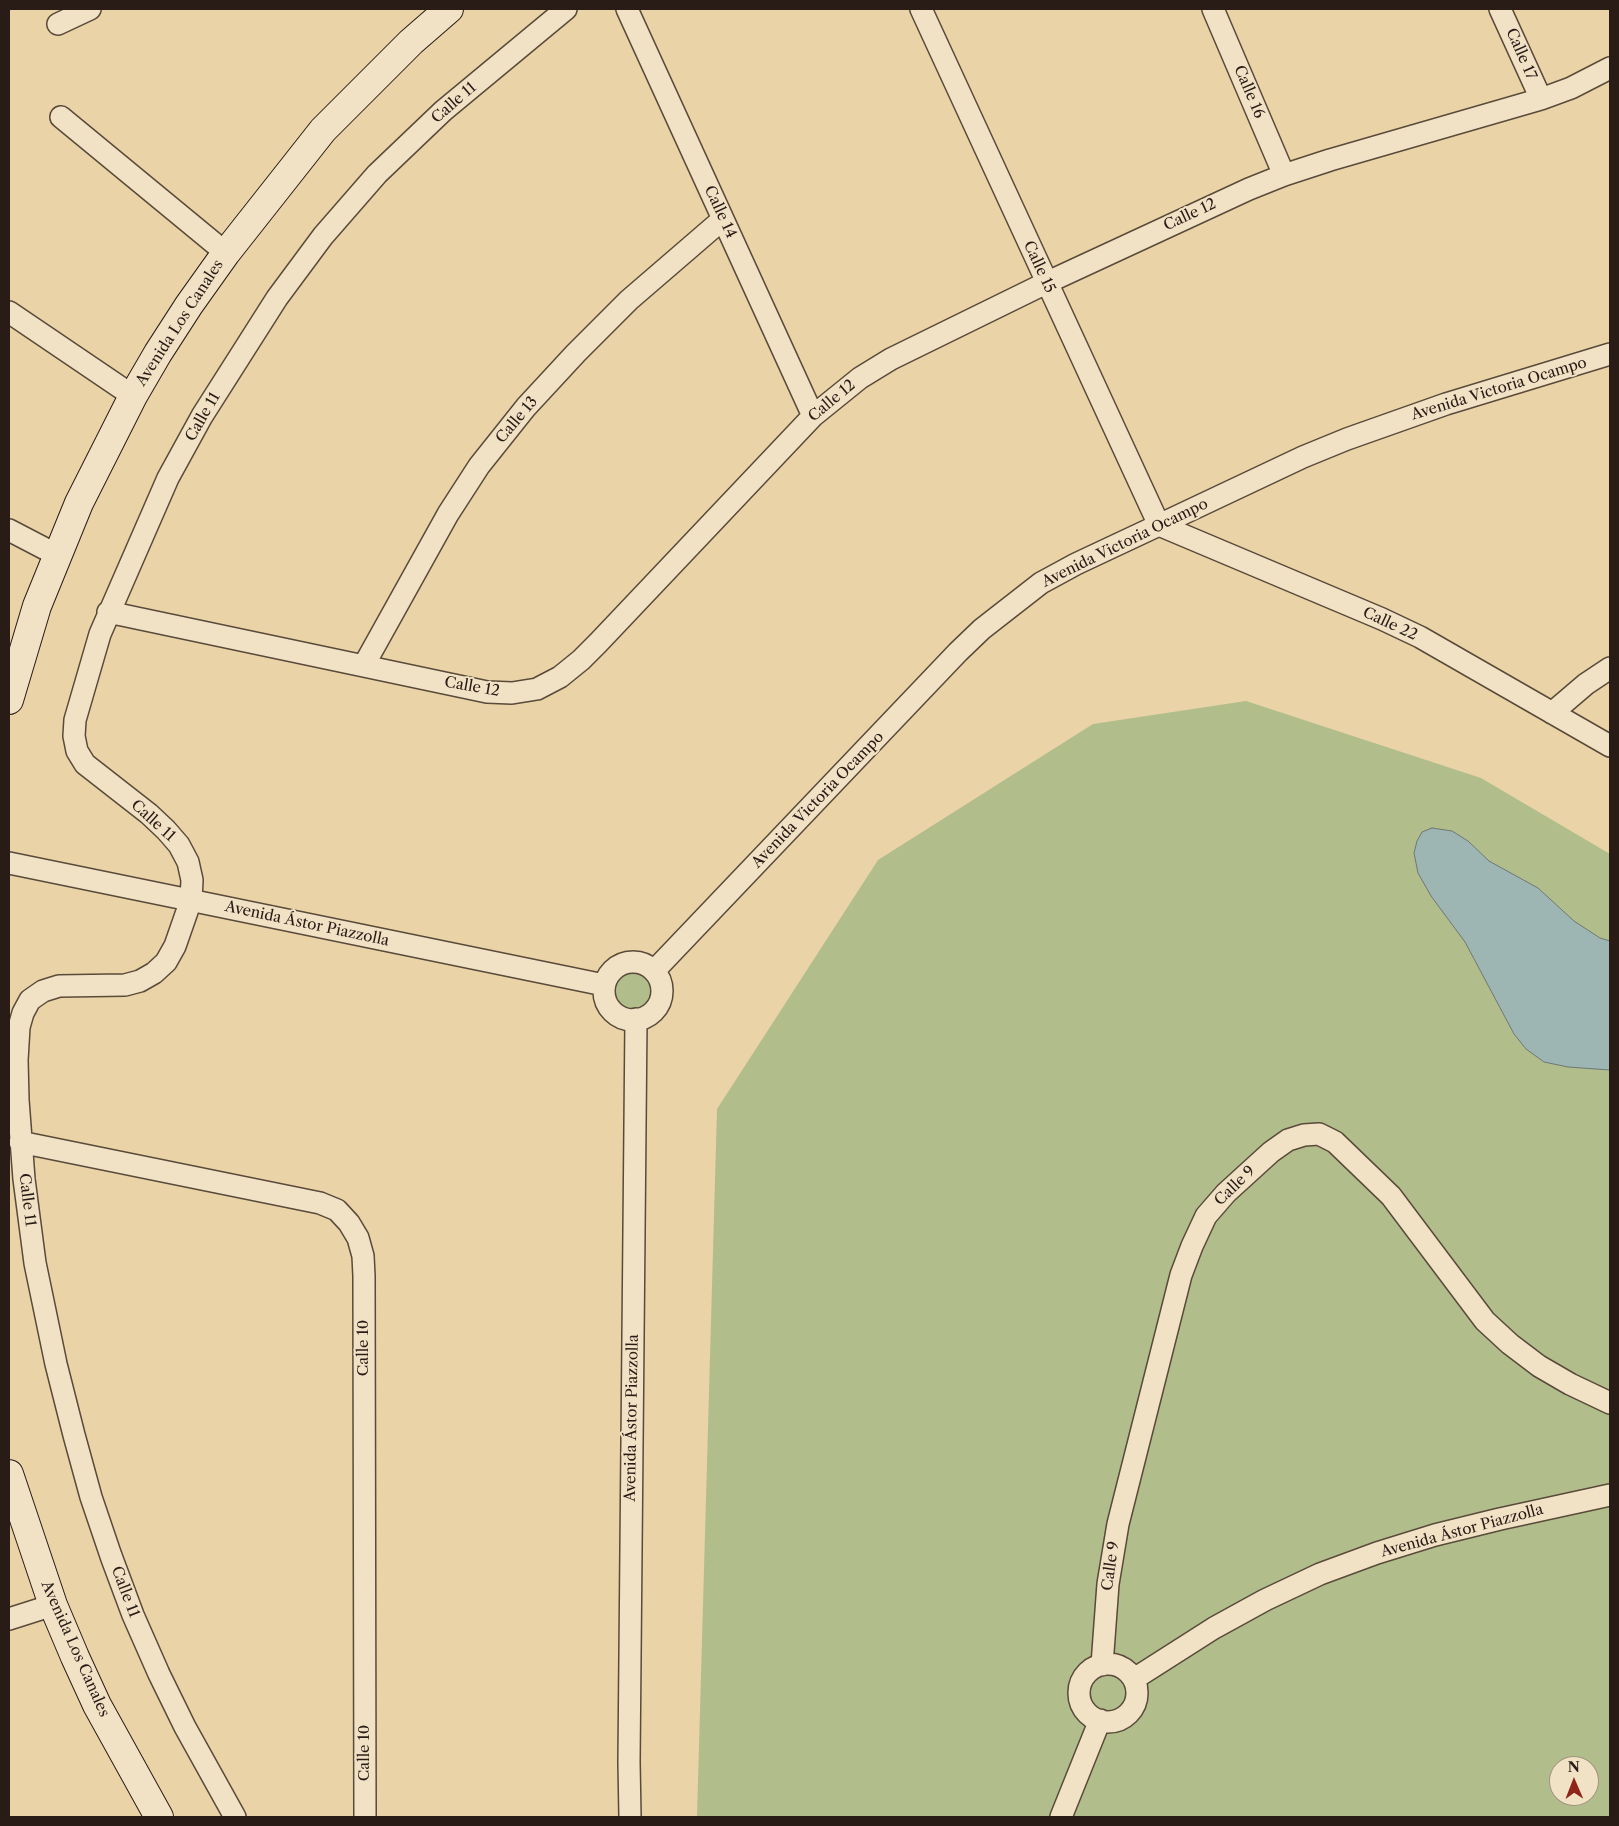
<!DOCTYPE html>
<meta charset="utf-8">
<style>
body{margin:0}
#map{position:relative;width:1619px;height:1826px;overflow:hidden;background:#ead3a7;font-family:"Libre Caslon Text",serif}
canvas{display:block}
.frame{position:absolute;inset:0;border:10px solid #291c16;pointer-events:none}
.north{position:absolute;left:1549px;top:1756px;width:50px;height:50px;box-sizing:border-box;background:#f1e2c6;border:1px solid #a19380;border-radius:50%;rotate:359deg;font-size:14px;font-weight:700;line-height:20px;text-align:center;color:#291c16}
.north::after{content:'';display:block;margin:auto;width:18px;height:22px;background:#8f2418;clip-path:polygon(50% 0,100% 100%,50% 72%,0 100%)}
</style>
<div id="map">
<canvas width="1619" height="1826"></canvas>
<div class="frame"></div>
<div class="north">N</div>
</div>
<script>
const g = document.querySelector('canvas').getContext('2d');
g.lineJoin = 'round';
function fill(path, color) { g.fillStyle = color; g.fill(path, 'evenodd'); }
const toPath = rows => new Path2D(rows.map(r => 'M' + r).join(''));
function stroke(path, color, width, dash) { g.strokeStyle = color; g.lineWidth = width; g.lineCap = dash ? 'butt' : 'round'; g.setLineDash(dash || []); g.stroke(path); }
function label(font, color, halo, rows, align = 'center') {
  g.font = font + ' "Libre Caslon Text",serif'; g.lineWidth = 4; g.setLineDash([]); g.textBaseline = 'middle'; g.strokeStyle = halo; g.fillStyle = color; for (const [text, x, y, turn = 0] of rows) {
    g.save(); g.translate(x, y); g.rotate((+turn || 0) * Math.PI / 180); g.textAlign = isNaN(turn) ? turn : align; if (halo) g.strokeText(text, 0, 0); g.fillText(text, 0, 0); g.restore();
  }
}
fill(toPath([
 [1246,701,1481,778,1610,854,1610,1817,697,1817,717,1109,878,860,1093,724],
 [1559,1766,1589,1766,1589,1796,1559,1796],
 '614 990a20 20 0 1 1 40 0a20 20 0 1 1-40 0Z'
]), '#b1be8c');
const water = toPath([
 [1432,828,1452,831,1468,841,1489,861,1538,888,1574,921,1600,938,1610,941,1610,1070,1568,1067,1544,1062,1526,1049,1514,1034,1465,942,1431,896,1418,873,1414,853,1417,841,1422,832,1432,828]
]);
fill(water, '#9db5b3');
stroke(water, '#6f7874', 1);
const minor = toPath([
 [627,9,813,416],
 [921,9,1159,525,1382,619,1420,637,1610,746],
 [1213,9,1284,175],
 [1500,9,1541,99],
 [58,24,90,9],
 [61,117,226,253],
 [9,312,133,396],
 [9,530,57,555],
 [108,612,487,692,512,693,537,689,560,677,581,660,598,643,813,416,860,378,891,359,1046,283,1249,189,1284,175,1330,160,1541,99,1571,88,1610,68],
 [364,665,448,514,479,466,526,407,576,353,629,300,723,219],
 [1552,713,1586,684,1610,668],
 [9,863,604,985],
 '604 991a29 29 0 1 1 58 0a29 29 0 1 1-58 0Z',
 [654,971,958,652,982,629,1041,583,1076,564,1159,525,1303,457,1347,439,1446,404,1610,354],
 [20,1142,320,1203,337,1210,349,1223,358,1238,363,1256,364,1276,365,1817],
 [9,1619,53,1605],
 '1079 1693a29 29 0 1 1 58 0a29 29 0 1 1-58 0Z',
 [1102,1665,1108,1584,1118,1524,1181,1275,1192,1246,1206,1216,1226,1193,1271,1152,1288,1140,1304,1135,1319,1134,1335,1142,1391,1196,1485,1321,1510,1344,1539,1366,1570,1384,1610,1403],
 [1134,1679,1214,1628,1265,1600,1320,1574,1377,1553,1435,1535,1500,1519,1610,1495],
 [235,1817,185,1727,159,1674,133,1615,111,1556,91,1497,74,1435,56,1364,35,1263,24,1179,18,1100,17,1060,19,1027,23,1013,30,1000,43,991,59,986,125,985,140,981,154,973,166,962,175,946,191,900,192,880,188,862,179,845,166,830,149,814,85,764,77,751,74,736,75,720,100,634,168,478,202,416,277,298,323,236,377,174,443,111,566,9],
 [630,1817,629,1762,636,1019],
 [1061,1817,1100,1720]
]);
const secondary = toPath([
 [9,700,37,606,79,503,133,396,158,353,189,305,226,253,323,130,411,42,449,9],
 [9,1474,53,1605,75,1657,97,1705,159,1817]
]);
stroke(minor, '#594a3a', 24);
stroke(secondary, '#291c16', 30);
stroke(minor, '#f1e2c6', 21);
stroke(secondary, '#f1e2c6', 28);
label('15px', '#291c16', '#f1e2c6', [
 ["Calle 17",1521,54,66],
 ["Calle 16",1249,92,67],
 ["Calle 11",454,103,-41],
 ["Calle 14",720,212,65],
 ["Calle 12",1190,215,-25],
 ["Calle 15",1039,267,65],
 ["Avenida Los Canales",180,323,-57],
 ["Avenida Victoria Ocampo",1499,389,-17],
 ["Calle 12",832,401,-40],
 ["Calle 11",203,417,-60],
 ["Calle 13",517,420,-50],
 ["Avenida Victoria Ocampo",1125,543,-26],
 ["Calle 22",1390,624,25],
 ["Calle 12",472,687,10],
 ["Avenida Victoria Ocampo",818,800,-46],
 ["Calle 11",153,821,42],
 ["Avenida Ástor Piazzolla",307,924,12],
 ["Calle 9",1235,1186,-44],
 ["Calle 11",27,1200,83],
 ["Calle 10",364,1348,-90],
 ["Avenida Ástor Piazzolla",632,1418,-89],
 ["Avenida Ástor Piazzolla",1462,1531,-15],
 ["Calle 9",1111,1566,-82],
 ["Calle 11",125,1592,69],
 ["Avenida Los Canales",75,1649,66],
 ["Calle 10",365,1753,-90]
]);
</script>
